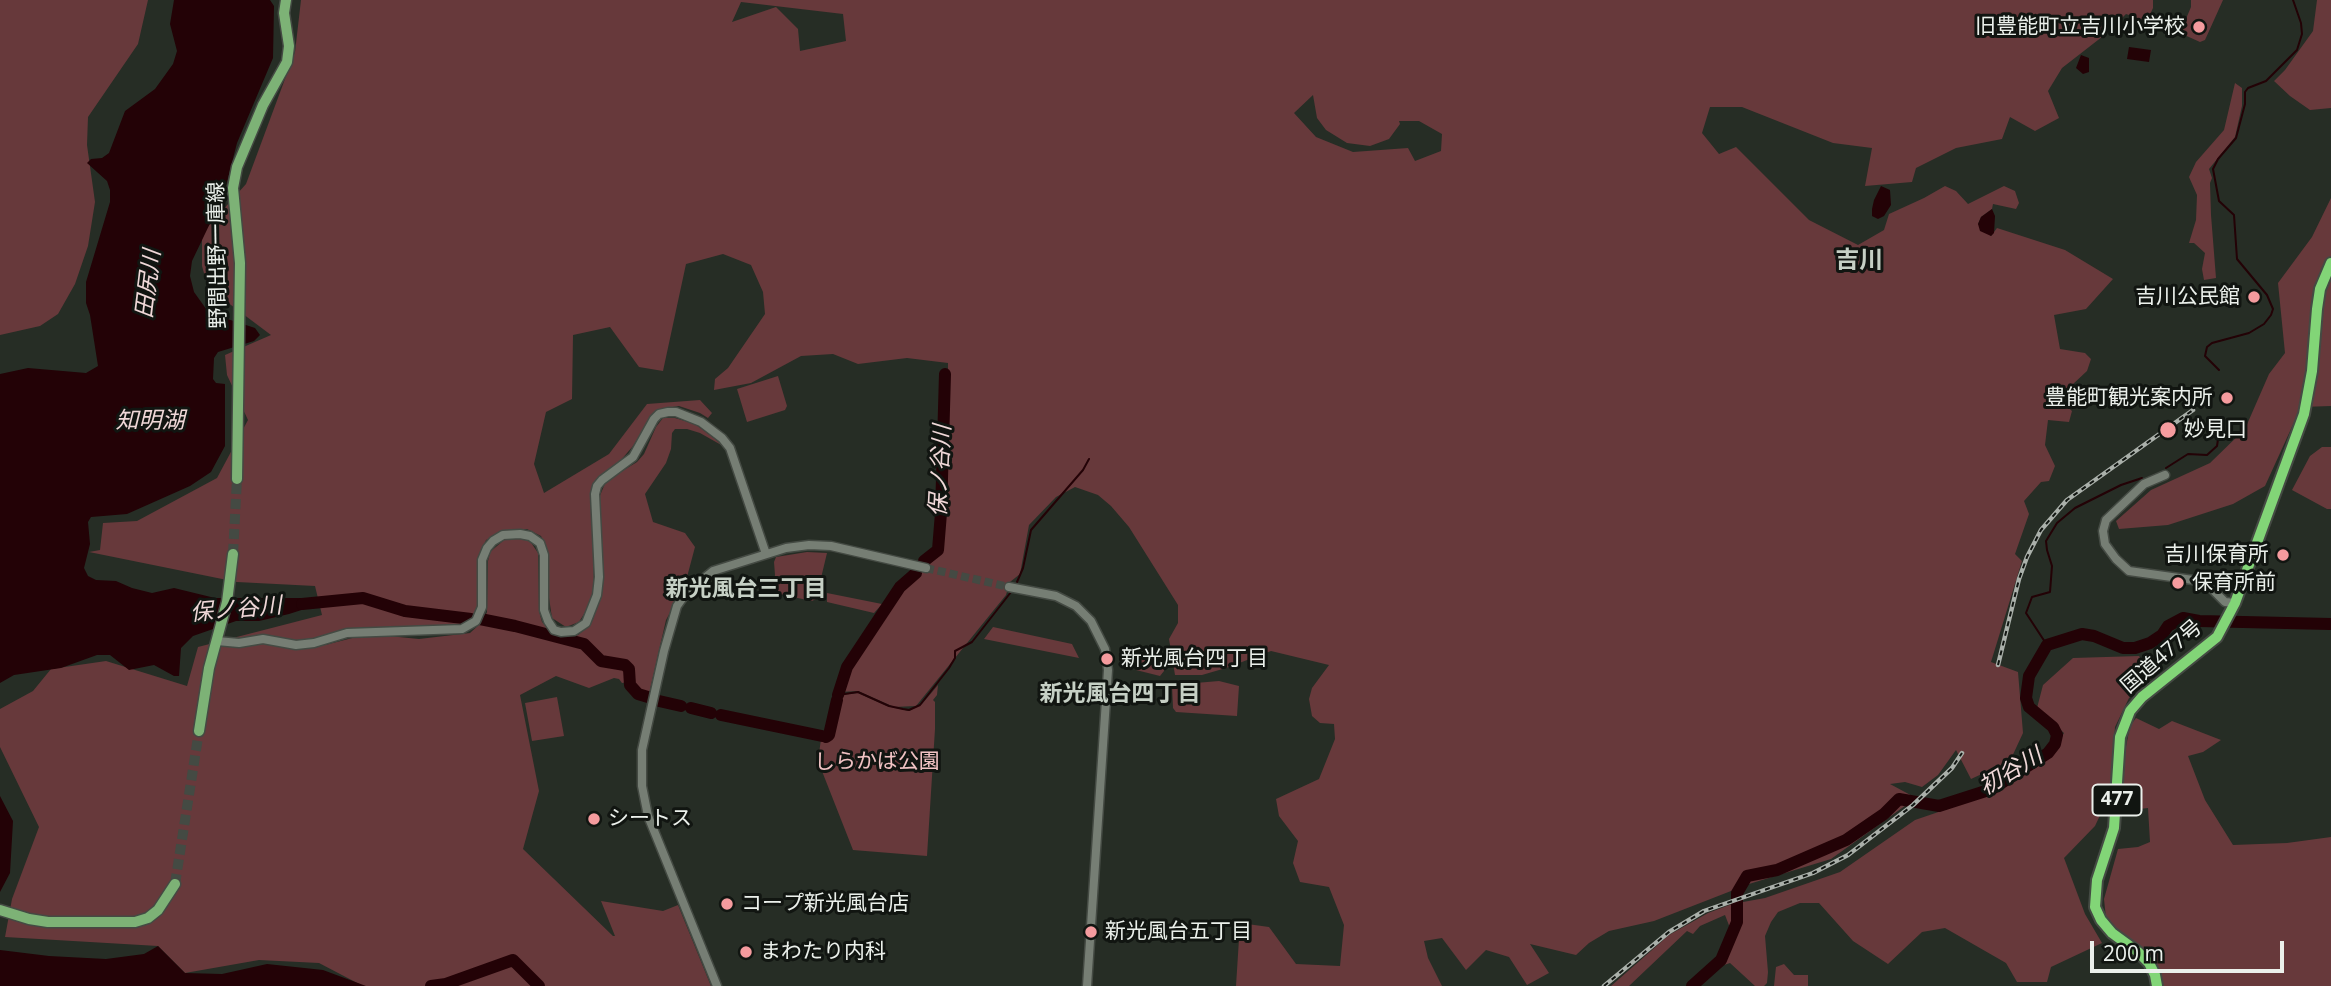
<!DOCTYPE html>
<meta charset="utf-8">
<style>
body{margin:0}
#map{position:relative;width:2331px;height:986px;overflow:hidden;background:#262d25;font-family:"Open Sans",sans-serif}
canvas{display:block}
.scale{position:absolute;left:2090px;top:941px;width:194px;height:32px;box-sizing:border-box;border:4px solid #ebf0eb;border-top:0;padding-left:9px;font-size:21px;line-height:24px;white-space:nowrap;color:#ebf0eb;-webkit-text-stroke:5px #111511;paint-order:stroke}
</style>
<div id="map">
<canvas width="2331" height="986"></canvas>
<div class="scale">200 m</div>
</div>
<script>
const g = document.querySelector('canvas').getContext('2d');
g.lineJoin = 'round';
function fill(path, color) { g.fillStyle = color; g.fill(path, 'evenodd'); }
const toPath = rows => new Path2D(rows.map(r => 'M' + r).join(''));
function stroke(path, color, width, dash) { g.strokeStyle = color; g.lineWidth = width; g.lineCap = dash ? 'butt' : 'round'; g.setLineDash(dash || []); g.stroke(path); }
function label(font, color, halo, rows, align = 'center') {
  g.font = font + ' "Open Sans","Noto Sans JP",sans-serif'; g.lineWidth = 6; g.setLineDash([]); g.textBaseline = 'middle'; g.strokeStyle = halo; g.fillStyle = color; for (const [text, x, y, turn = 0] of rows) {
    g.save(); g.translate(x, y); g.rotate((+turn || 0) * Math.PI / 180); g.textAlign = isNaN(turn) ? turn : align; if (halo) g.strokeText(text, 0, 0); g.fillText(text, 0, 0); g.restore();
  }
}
fill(toPath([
 [0,0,148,0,138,44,88,117,87,145,95,202,88,246,75,284,58,314,40,326,0,335],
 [301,0,2153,0,2153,8,2147,21,2126,14,2107,33,2062,68,2048,91,2059,118,2035,131,2010,117,2002,139,1956,148,1916,168,1912,182,1865,186,1872,148,1833,143,1742,107,1710,107,1702,133,1719,154,1736,147,1809,220,1858,245,1884,230,1889,214,1924,198,1945,186,1956,191,1968,204,2004,186,2015,191,2019,203,2016,209,1993,204,1992,209,1981,217,1978,224,1991,236,1997,228,2065,250,2113,279,2086,309,2054,315,2060,349,2085,353,2091,359,2087,371,2058,398,2072,411,2069,422,2048,420,2045,445,2055,466,2049,481,2041,482,2024,501,2029,514,2015,554,2022,561,1991,662,2018,672,2023,733,2010,761,1971,779,1956,750,1938,775,1922,787,1905,782,1890,784,1916,798,1831,859,1749,884,1654,921,1609,931,1589,943,1576,955,1530,944,1549,973,1527,985,1509,957,1486,950,1466,970,1442,938,1424,941,1428,958,1442,986,1236,986,1240,923,1269,927,1296,964,1340,966,1344,925,1329,887,1300,882,1293,863,1298,841,1279,816,1276,799,1319,779,1335,739,1334,724,1320,723,1312,716,1309,699,1312,688,1329,665,1271,651,1226,668,1202,675,1175,675,1169,639,1178,623,1178,605,1129,527,1111,506,1098,495,1075,487,1056,497,1029,525,1020,574,1010,582,1006,595,916,706,894,707,858,691,840,692,848,668,901,591,941,553,946,513,948,363,907,358,858,364,833,354,801,356,751,383,714,390,715,379,728,368,765,314,763,292,751,265,723,254,686,264,663,371,639,367,610,327,573,335,572,399,546,412,534,464,544,493,609,454,647,404,700,400,712,413,708,418,700,413,679,406,666,408,652,416,633,446,615,467,592,485,594,589,589,606,579,622,566,627,552,618,548,591,547,548,541,536,527,529,504,532,486,540,478,561,478,606,474,616,467,623,416,629,368,627,323,637,325,645,368,634,419,639,470,633,483,621,487,612,488,561,490,552,504,540,518,538,530,541,538,553,539,611,542,622,556,635,570,637,578,635,589,626,593,619,602,590,603,573,599,498,606,481,637,462,644,454,656,427,663,418,675,418,695,424,715,439,723,446,700,433,687,429,675,429,672,433,671,449,666,463,645,494,653,522,685,533,695,547,687,577,688,579,666,620,649,694,636,689,632,683,632,673,628,666,625,667,629,682,622,683,619,679,614,678,589,688,556,676,520,695,539,791,523,849,613,936,615,936,601,901,663,911,678,905,711,986,363,986,319,963,259,960,185,973,158,946,5,937,12,899,39,827,0,747,0,709,33,691,51,669,106,661,187,686,198,647,322,615,315,586,237,582,89,552,100,550,103,523,137,521,217,478,248,420,227,375,225,355,271,335,219,296,207,284,202,266,202,233,246,184,295,52],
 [741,2,843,14,846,41,800,51,798,29,776,7,732,22],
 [1313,95,1317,118,1326,130,1347,143,1370,146,1389,139,1400,124,1399,121,1419,121,1442,134,1441,151,1415,161,1408,148,1353,152,1316,137,1294,113],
 [2191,0,2223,0,2205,40,2200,42,2180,33,2191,7],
 [2317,0,2331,0,2331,108,2310,110,2290,96,2274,81,2285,70,2313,31],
 [2235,83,2242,88,2242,106,2235,137,2209,169,2212,178,2210,183,2211,215,2216,278,2204,280,2202,269,2205,253,2194,243,2189,243,2196,220,2197,195,2189,177,2196,162,2224,130],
 [2331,198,2331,406,2301,407,2265,486,2233,504,2168,525,2119,529,2116,521,2151,490,2210,463,2245,429,2269,374,2285,353,2278,283,2312,237],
 [778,376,787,406,785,410,747,422,737,389],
 [2322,447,2331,447,2331,509,2327,509,2292,490,2310,456],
 [807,552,827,553,816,599,812,601,774,593,772,589,775,575,774,562,776,557],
 [827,593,882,604,874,613,827,602],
 [993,627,1072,644,1079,658,984,639],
 [2139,656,2153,677,2129,698,2115,727,2111,792,2095,826,2064,858,2085,914,2102,943,2051,967,2047,982,2017,982,2006,963,1945,928,1922,932,1888,964,1853,941,1819,903,1800,903,1778,912,1771,922,1765,936,1768,972,1767,983,1764,986,1755,986,1730,963,1721,966,1717,957,1725,949,1730,928,1725,915,1700,926,1693,934,1687,931,1629,986,1611,986,1669,935,1708,913,1732,904,1765,898,1840,872,1915,820,2000,791,2051,757,2064,733,2037,708,2043,685,2073,658],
 [1135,658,1164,664,1164,671,1160,676,1136,670],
 [1219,681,1239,686,1237,716,1176,712,1173,708,1172,685],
 [938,685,937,695,933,700,935,702,935,729,927,856,853,850,818,761,821,739,830,737,840,695,858,693,887,706,909,711,922,704],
 [557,697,564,736,532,741,525,703],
 [2136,718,2159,729,2172,721,2221,740,2203,752,2188,756,2205,800,2233,845,2287,843,2331,837,2331,986,2161,986,2158,972,2146,950,2117,930,2106,918,2104,899,2118,849,2138,847,2150,842,2148,808,2122,811,2125,752,2130,726],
 [1784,964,1794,975,1808,975,1808,986,1774,986,1776,967]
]), '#67393b');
fill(toPath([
 [174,0,270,0,274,6,273,58,237,143,220,209,215,213,192,261,190,276,194,292,209,313,255,328,260,335,254,341,218,352,214,358,213,379,216,383,225,384,225,446,211,472,190,486,127,514,91,517,88,522,90,544,84,568,88,576,96,580,116,581,132,588,152,593,174,588,215,598,308,598,317,603,314,606,289,614,259,621,236,621,193,636,181,648,179,676,174,676,154,665,129,670,110,655,97,655,61,668,14,675,0,683,0,374,28,368,86,373,98,366,90,315,86,303,86,282,110,202,110,190,107,181,87,163,91,159,102,158,109,153,125,111,155,89,173,64,177,51,170,24],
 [2129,47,2151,50,2149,62,2127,59],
 [2081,55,2089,58,2089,72,2083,74,2076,68],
 [1881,186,1890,190,1891,205,1884,216,1878,219,1872,216,1872,209,1874,200],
 [1992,209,1995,216,1994,233,1991,236,1980,231,1978,224,1981,217],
 [0,796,13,821,10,873,0,892],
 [158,946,185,973,222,974,267,964,323,970,366,986,0,986,0,950,49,956,106,959,144,954]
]), '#230206');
stroke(toPath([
 [2219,370,2205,356,2207,347,2212,343,2249,333,2264,324,2271,315,2273,309,2267,295,2237,259,2234,215,2219,201,2213,169,2218,159,2236,138,2245,104,2245,92,2248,88,2266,81,2297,50,2302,34,2301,23,2293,0],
 [2166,468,2188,454,2207,455,2217,446,2221,419],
 [1017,582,1023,568,1031,530,1083,470,1089,459],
 [2047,645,2026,613,2032,597,2050,592,2052,566,2047,550,2046,541,2057,523,2075,508,2121,485,2142,478],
 [838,695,858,692,889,706,903,709,909,710,920,705,949,668,955,658,955,651,972,642,1011,592]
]), '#230206', 2);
stroke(toPath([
 [924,561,938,550,941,513,945,374],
 [302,604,363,598,405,611,471,619],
 [480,619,515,626,584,644,601,661,625,665,629,669,630,685,638,694,648,697],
 [838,695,847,667,900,587,916,573],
 [659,701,681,706],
 [691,708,711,713],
 [721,715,822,736],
 [826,737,829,735,837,700],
 [431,986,446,984,513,960,539,986],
 [1692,986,1721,960,1737,922,1737,893,1747,876,1777,870,1846,840,1884,814,1899,799,1939,806,1992,789,2048,753,2055,744,2057,735,2053,727,2029,707,2026,698,2029,676,2047,645,2082,634,2094,636,2123,648,2135,648,2150,643,2162,635,2168,626,2183,618,2199,621,2331,624]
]), '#230206', 12);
stroke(toPath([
 [926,568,1009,587]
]), '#444a43', 8, [8, 4]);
stroke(toPath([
 [233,554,237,479],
 [175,884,199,731]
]), '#444a43', 10, [10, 5]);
const minor = toPath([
 [2165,475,2144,484,2106,520,2103,531,2105,544,2116,559,2129,571,2193,580,2212,589,2225,602,2235,603],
 [1009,587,1056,596,1076,606,1091,621,1105,649,1108,670,1087,986],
 [217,641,239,643,263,639,296,645,314,643,347,633,462,629,476,621,482,607,482,560,487,548,493,541,503,535,520,534,530,536,540,543,544,555,544,610,548,621,554,630,561,632,574,631,586,623,597,595,599,577,595,494,597,486,602,480,633,457,654,419,659,414,668,412,676,412,701,422,722,438,730,448,766,554],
 [717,986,657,838,648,816,642,786,642,750,664,651,677,606,687,592,713,571,786,548,809,545,831,546,926,568]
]);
const major = toPath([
 [237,479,240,263,233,188,237,167,263,105,287,62,289,46,284,13,286,0],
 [199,731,209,668,227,602,233,554],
 [0,910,29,919,48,922,135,922,148,918,158,910,175,884]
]);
const highway = toPath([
 [2157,986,2155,975,2149,963,2138,952,2112,933,2101,920,2095,907,2097,880,2114,828,2120,737,2130,711,2142,697,2217,637,2235,603,2304,414,2312,371,2317,309,2320,289,2331,263]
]);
stroke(minor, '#444a43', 11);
stroke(major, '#444a43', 13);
stroke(highway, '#444a43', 14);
stroke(minor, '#767e74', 8);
stroke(major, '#7db276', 10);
stroke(highway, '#82d577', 10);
const rail = toPath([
 [1998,665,2019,579,2027,557,2041,530,2067,500,2193,410],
 [1604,986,1669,932,1704,911,1813,873,1848,855,1913,805,1952,768,1962,753]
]);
stroke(rail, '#aab0aa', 4.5);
stroke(rail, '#111511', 2, [5]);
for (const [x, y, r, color] of [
 [2199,27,7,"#f59b9e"],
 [2254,297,7,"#f59b9e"],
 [2227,398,7,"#f59b9e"],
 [2168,430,9,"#f59b9e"],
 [2283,555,7,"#f59b9e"],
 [2178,583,7,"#f59b9e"],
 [1107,659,7,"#f59b9e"],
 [594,819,7,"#f59b9e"],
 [727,904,7,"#f59b9e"],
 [1091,932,7,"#f59b9e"],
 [746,952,7,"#f59b9e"]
]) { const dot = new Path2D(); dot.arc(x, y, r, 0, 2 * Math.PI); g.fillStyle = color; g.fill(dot); stroke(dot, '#111511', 2.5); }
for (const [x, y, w] of [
 [2117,800,49]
]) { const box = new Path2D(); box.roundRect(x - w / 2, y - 15.5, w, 31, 5); g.fillStyle = '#111511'; g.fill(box); stroke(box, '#ebf0eb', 2); }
label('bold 19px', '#ebf0eb', null, [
 ["477",2117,800]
]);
label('21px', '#ebf0eb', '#111511', [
 ["旧豊能町立吉川小学校",2185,27,"right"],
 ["吉川公民館",2240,297,"right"],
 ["豊能町観光案内所",2213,398,"right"],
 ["妙見口",2184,430],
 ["吉川保育所",2269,555,"right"],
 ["保育所前",2192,583],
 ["新光風台四丁目",1121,659],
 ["シートス",608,819],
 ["コープ新光風台店",741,904],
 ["新光風台五丁目",1105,932],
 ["まわたり内科",760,952]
], 'left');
label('21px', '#ebf0eb', '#111511', [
 ["野間出野一庫線",218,255,-91],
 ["国道477号",2162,657,-41]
]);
label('21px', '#f1c3c4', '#111511', [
 ["しらかば公園",877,762]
]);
label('italic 23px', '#f0d8d8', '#111511', [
 ["田尻川",149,284,-83],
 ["知明湖",150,421],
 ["保ノ谷川",941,471,-87],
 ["保ノ谷川",236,610,-5],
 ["初谷川",2011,772,-31]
]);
label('bold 23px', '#c6d0c5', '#111511', [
 ["新光風台三丁目",746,589],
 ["新光風台四丁目",1120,694]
]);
label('bold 24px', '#c6d0c5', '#111511', [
 ["吉川",1859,261]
]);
</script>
